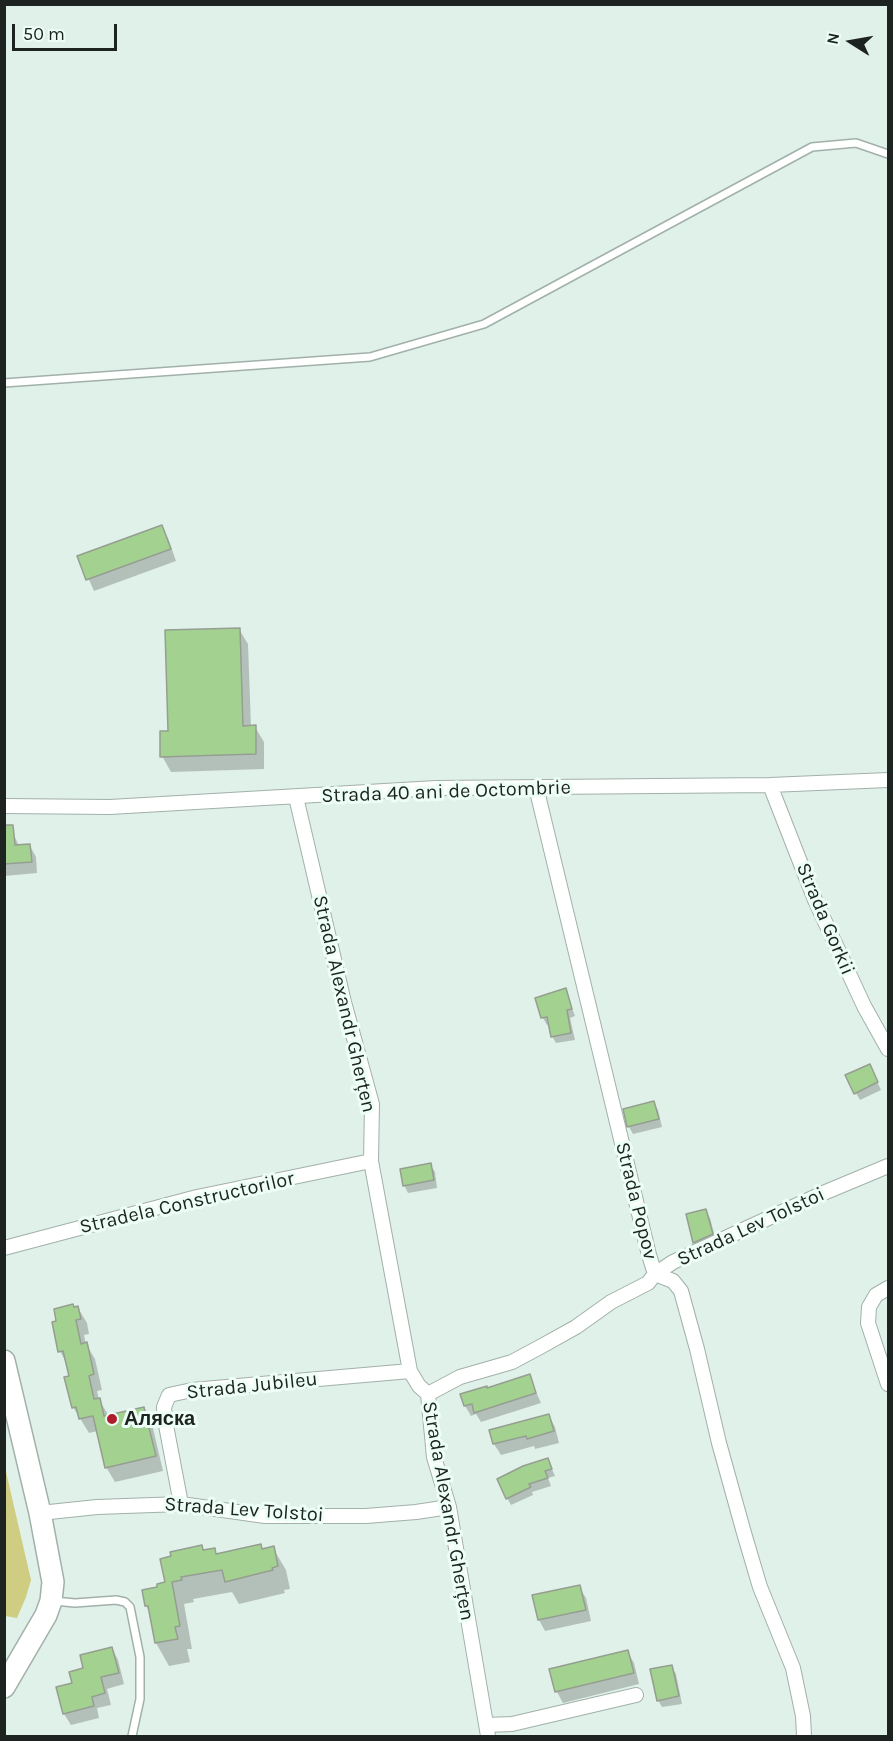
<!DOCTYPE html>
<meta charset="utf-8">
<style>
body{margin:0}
#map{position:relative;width:893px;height:1741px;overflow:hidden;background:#e0f1e9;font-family:Karla,sans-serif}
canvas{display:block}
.frame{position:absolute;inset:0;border:6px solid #1d2320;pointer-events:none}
.north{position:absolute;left:821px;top:12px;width:60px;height:60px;-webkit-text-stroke:4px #edfef6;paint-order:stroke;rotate:281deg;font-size:16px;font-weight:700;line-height:24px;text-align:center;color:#1d2320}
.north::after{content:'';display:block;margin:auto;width:21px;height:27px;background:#1d2320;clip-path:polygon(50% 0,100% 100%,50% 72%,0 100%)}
.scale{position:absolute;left:12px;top:24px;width:105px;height:27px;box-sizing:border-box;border:3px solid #1d2320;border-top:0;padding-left:8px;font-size:18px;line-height:21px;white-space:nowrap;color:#1d2320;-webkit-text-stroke:4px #edfef6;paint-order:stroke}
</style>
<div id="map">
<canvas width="893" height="1741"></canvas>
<div class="frame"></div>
<div class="north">N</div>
<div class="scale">50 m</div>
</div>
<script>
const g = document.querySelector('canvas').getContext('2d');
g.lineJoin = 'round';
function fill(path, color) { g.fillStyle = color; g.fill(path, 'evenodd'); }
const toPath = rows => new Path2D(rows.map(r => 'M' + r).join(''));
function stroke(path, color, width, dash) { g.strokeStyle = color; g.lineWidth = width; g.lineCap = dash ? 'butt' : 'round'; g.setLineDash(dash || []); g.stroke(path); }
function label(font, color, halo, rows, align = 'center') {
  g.font = font + ' Karla,sans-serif'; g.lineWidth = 6; g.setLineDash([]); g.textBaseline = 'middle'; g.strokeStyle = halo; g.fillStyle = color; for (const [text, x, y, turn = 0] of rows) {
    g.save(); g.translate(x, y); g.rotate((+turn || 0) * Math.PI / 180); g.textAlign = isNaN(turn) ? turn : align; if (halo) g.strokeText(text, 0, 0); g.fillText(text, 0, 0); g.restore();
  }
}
fill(toPath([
 [4,1463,31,1580,26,1597,17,1618,5,1616]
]), '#cecd82');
fill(toPath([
 [161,527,168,538,176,561,94,591,79,557],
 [239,629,248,644,251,727,255,727,264,742,264,769,171,772,162,756,170,732],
 [12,831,19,846,30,846,36,857,37,873,4,876,4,832],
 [565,990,575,1016,570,1018,575,1040,556,1043,552,1036,550,1024,547,1025,543,1018],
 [873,1073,881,1090,860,1100,856,1093],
 [654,1103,658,1110,662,1127,633,1134,629,1127],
 [430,1165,435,1172,437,1188,408,1193,404,1185],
 [706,1211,710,1218,716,1241,698,1250,694,1242],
 [78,1308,87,1323,89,1334,84,1335,86,1344,95,1359,102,1390,97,1391,99,1400,109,1416,144,1408,152,1424,163,1471,115,1482,106,1467,98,1431,89,1433,73,1407,68,1366,60,1351,74,1309],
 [529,1376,541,1403,481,1422,476,1414,471,1416,465,1406,462,1395,487,1390],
 [549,1416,555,1427,559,1443,535,1449,534,1446,501,1455,494,1444,491,1431],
 [548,1460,555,1476,548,1478,551,1486,532,1492,533,1495,511,1505,507,1498],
 [273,1548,286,1570,290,1589,284,1590,285,1593,239,1604,232,1592,193,1599,194,1602,184,1604,192,1649,187,1649,190,1662,169,1666,156,1643,151,1614,146,1606,159,1588,204,1552,214,1549,217,1555],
 [579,1587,586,1598,591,1621,545,1631,539,1620],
 [112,1648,118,1660,124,1684,107,1689,111,1705,97,1708,99,1718,71,1725,64,1714,58,1688,74,1684,85,1669],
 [627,1651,634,1663,639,1684,563,1703,557,1692],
 [672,1667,676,1674,682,1704,662,1707,658,1700]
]), '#0003');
const building = toPath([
 [162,525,171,549,86,580,77,556,162,525],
 [240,628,243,726,256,725,256,754,160,757,160,731,168,731,165,630,240,628],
 [4,825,13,825,15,845,30,844,32,862,4,864,4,825],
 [566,988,572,1009,567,1010,571,1033,551,1037,547,1017,541,1018,535,998,566,988],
 [870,1064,878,1082,854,1094,845,1075,870,1064],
 [654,1101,659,1119,627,1127,623,1109,654,1101],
 [431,1163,434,1180,403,1186,400,1169,431,1163],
 [706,1209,713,1234,693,1243,686,1214,706,1209],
 [73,1304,74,1307,78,1306,81,1319,76,1320,81,1344,87,1342,94,1374,89,1376,94,1399,100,1398,104,1416,144,1407,156,1456,105,1468,93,1416,79,1419,76,1407,72,1408,64,1377,69,1376,63,1351,58,1352,52,1322,56,1321,54,1309,73,1304],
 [530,1374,536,1393,474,1413,472,1404,464,1406,460,1394,487,1386,487,1388,530,1374],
 [549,1414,554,1431,527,1439,526,1436,493,1444,489,1430,549,1414],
 [548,1458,552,1469,545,1471,548,1478,529,1484,531,1487,506,1499,497,1479,523,1466,548,1458],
 [261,1544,262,1549,274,1546,278,1566,272,1568,273,1570,225,1582,222,1570,181,1577,182,1580,172,1582,180,1626,175,1627,178,1639,155,1643,148,1606,145,1606,142,1590,157,1587,157,1584,165,1582,160,1559,171,1556,170,1552,202,1545,203,1550,215,1548,216,1554,261,1544],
 [580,1585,586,1610,538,1620,532,1595,580,1585],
 [112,1647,119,1673,101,1677,105,1693,92,1697,94,1706,63,1714,56,1687,72,1683,69,1672,83,1668,80,1655,112,1647],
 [628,1650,634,1673,555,1692,549,1669,628,1650],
 [672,1665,679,1696,657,1701,650,1669,672,1665]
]);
fill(building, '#a3d290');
stroke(building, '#959e91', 1.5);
const service = toPath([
 [4,383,370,357,484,324,812,147,856,143,888,154],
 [54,1601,75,1603,116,1600,125,1602,130,1607,140,1657,140,1699,132,1736]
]);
const minor = toPath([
 [770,785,815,900,864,1006,888,1049],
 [536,787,649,1255,655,1274,673,1281,681,1291,697,1349,719,1443,744,1533,760,1587,793,1668,803,1716,804,1736],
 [296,797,344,1002,372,1104,371,1161,410,1371,419,1386,428,1394,434,1457,449,1507,488,1736],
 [4,806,110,807,436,788,770,785,888,780],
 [4,1248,197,1197,371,1161],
 [888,1288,876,1295,869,1307,868,1323,888,1384],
 [428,1394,460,1377,512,1362,540,1347,576,1327,611,1302,648,1283,655,1274,673,1262,821,1194,888,1166],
 [181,1504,165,1420,164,1407,169,1395,192,1390,410,1371],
 [40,1513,97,1507,181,1504,265,1516,366,1516,416,1512,449,1507],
 [486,1725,512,1724,636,1695]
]);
const primary = toPath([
 [4,1361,40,1513,53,1582,51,1601,46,1615,4,1687]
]);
stroke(service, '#a1b1a9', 10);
stroke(minor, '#a1b1a9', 16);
stroke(primary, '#a1b1a9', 24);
stroke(service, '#fff', 7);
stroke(minor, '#fff', 14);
stroke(primary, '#fff', 21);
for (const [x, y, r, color] of [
 [112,1419,6,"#af1c2c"]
]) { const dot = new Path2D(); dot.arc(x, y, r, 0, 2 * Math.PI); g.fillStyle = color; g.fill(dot); stroke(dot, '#edfef6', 2); }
label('20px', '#1d2320', '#edfef6', [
 ["Strada 40 ani de Octombrie",446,792,-2],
 ["Strada Gorkii",825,919,67],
 ["Strada Alexandr Gherțen",344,1004,77],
 ["Strada Popov",636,1201,76],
 ["Stradela Constructorilor",187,1203,-13],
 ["Strada Lev Tolstoi",751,1227,-25],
 ["Strada Jubileu",252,1386,-6],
 ["Strada Lev Tolstoi",244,1510,4],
 ["Strada Alexandr Gherțen",448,1511,80]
]);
label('bold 20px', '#1d2320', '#edfef6', [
 ["Аляска",124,1419]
], 'left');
</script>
